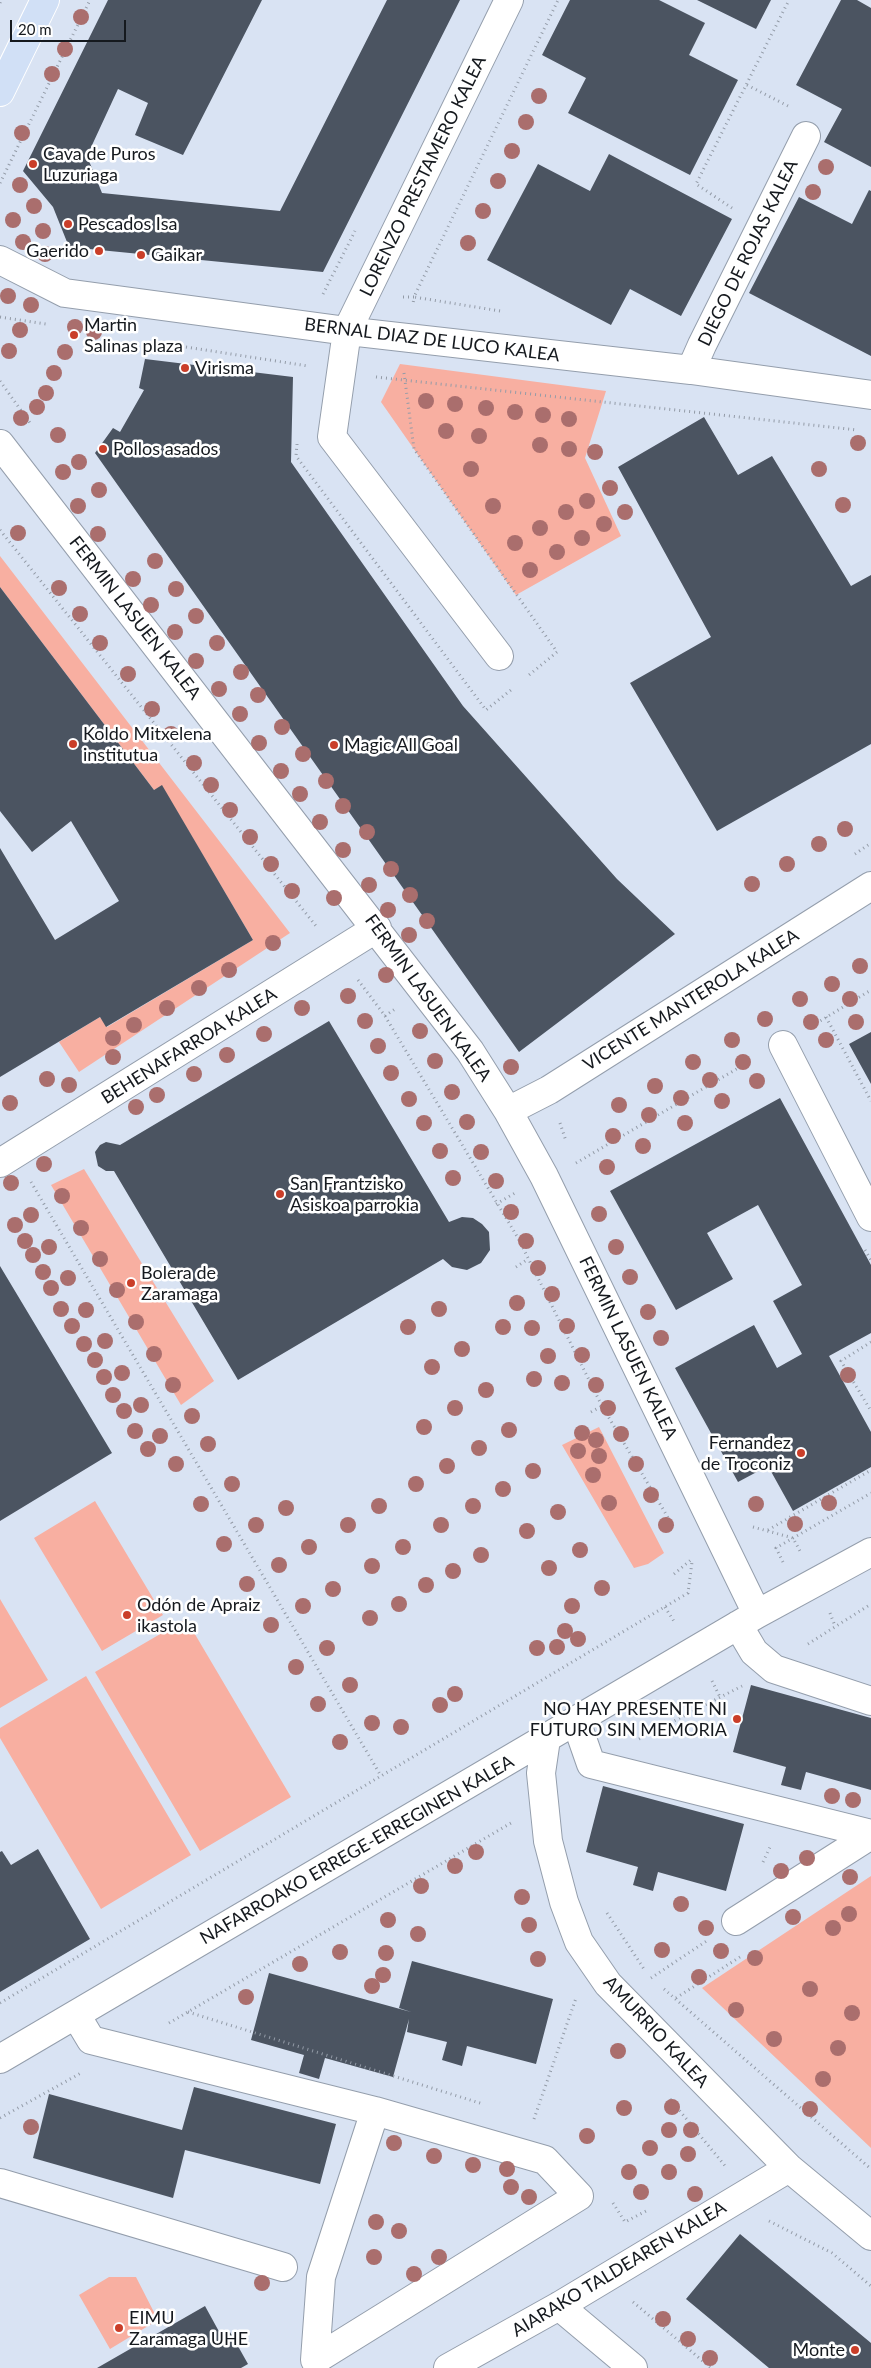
<!DOCTYPE html>
<meta charset="utf-8">
<style>
body{margin:0}
#map{position:relative;width:871px;height:2368px;overflow:hidden;background:#d9e3f3;font-family:Lato,sans-serif}
canvas{display:block}
.scale{position:absolute;left:10px;top:20px;width:116px;height:22px;box-sizing:border-box;border:2px solid #15191e;border-top:0;padding-left:6px;font-size:15px;line-height:18px;white-space:nowrap;color:#15191e;-webkit-text-stroke:4px #fff;paint-order:stroke}
</style>
<div id="map">
<canvas width="871" height="2368"></canvas>
<div class="scale">20 m</div>
</div>
<script>
const g = document.querySelector('canvas').getContext('2d');
g.lineJoin = 'round';
function fill(path, color) { g.fillStyle = color; g.fill(path, 'evenodd'); }
const toPath = rows => new Path2D(rows.map(r => 'M' + r).join(''));
function stroke(path, color, width, dash) { g.strokeStyle = color; g.lineWidth = width; g.lineCap = dash ? 'butt' : 'round'; g.setLineDash(dash || []); g.stroke(path); }
function label(font, color, halo, rows, align = 'center') {
  g.font = font + ' Lato,sans-serif'; g.lineWidth = 5; g.setLineDash([]); g.textBaseline = 'middle'; g.strokeStyle = halo; g.fillStyle = color; for (const [text, x, y, turn = 0] of rows) {
    g.save(); g.translate(x, y); g.rotate((+turn || 0) * Math.PI / 180); g.textAlign = isNaN(turn) ? turn : align; if (halo) g.strokeText(text, 0, 0); g.fillText(text, 0, 0); g.restore();
  }
}
fill(toPath([
 [400,364,606,391,585,458,621,536,516,595,381,402],
 [0,556,290,933,79,1072,59,1042,100,1017,107,1027,253,940,162,786,154,790,0,587],
 [84,1169,214,1381,181,1405,51,1185],
 [599,1427,664,1553,648,1564,634,1568,562,1445],
 [95,1501,163,1615,102,1651,34,1538],
 [0,1599,48,1680,0,1708],
 [186,1619,291,1797,200,1851,95,1672],
 [86,1676,191,1855,101,1909,0,1738,0,1728],
 [871,1876,871,2148,702,1988],
 [109,2277,136,2277,158,2320,110,2349,79,2295]
]), '#f8afa1');
fill(toPath([
 [108,0,262,0,183,155,135,135,148,103,118,89,87,156,102,193,280,211,387,0,460,0,323,272,69,247,53,207,23,171],
 [570,0,659,0,705,23,689,55,738,80,690,175,568,113,586,78,542,55],
 [697,0,771,0,756,29],
 [841,0,857,0,871,8,871,167,824,142,842,109,796,85],
 [609,154,732,219,681,316,630,289,611,325,487,260,538,164,590,191],
 [869,190,871,191,871,356,749,293,799,197,852,224],
 [145,359,293,377,291,462,463,706,617,879,675,934,519,1052,95,453,113,428,120,432,144,390,139,388],
 [704,417,738,475,772,456,851,586,871,575,871,744,717,831,630,683,711,637,618,467],
 [0,587,154,790,162,785,253,940,106,1027,100,1017,0,1077,0,848,55,940,119,901,71,821,32,852,0,811],
 [329,1021,449,1222,462,1217,473,1218,482,1224,489,1232,490,1250,481,1263,467,1270,452,1267,443,1259,238,1380,114,1171,106,1171,98,1166,95,1152,100,1145,106,1142,120,1145],
 [871,1032,871,1084,849,1044],
 [780,1098,871,1265,871,1333,829,1356,871,1432,871,1467,793,1511,768,1466,738,1482,675,1368,754,1325,777,1368,802,1354,773,1301,802,1285,758,1205,707,1233,733,1279,676,1310,610,1191],
 [0,1266,112,1453,0,1521],
 [751,1685,871,1718,871,1790,806,1772,801,1790,781,1785,786,1767,733,1752],
 [603,1786,744,1824,726,1891,658,1872,653,1891,633,1885,638,1867,586,1852],
 [38,1849,90,1939,0,1992,0,1852,2,1851,11,1865],
 [412,1961,553,1999,536,2064,467,2046,462,2066,442,2060,447,2042,407,2032,409,2019,393,2077,325,2058,319,2079,299,2073,304,2055,251,2040,269,1973,411,2012,399,2008],
 [194,2087,336,2124,320,2184,185,2150,173,2198,33,2158,49,2094,182,2130],
 [740,2234,871,2343,871,2368,769,2368,686,2299],
 [205,2306,222,2337,230,2332,248,2364,241,2368,97,2368]
]), '#4b5461');
const minor = toPath([
 [0,260,65,293,347,331,691,370,871,395],
 [691,370,702,345,806,136],
 [0,444,470,1051,508,1111,544,1176,757,1614],
 [499,656,332,437,347,331,509,0],
 [783,1045,871,1217],
 [508,1111,549,1090,871,886],
 [0,1163,377,928],
 [738,1625,754,1652,774,1669,871,1701],
 [576,1721,591,1764,871,1834],
 [546,1739,541,1773,548,1841,564,1902,579,1942,608,1984,789,2168,871,2236],
 [736,1921,871,1835],
 [76,2015,91,2040,375,2111,545,2160,579,2196,315,2360,321,2277,375,2111],
 [0,2059,757,1614,871,1552],
 [0,2183,283,2267],
 [559,2306,633,2368],
 [448,2368,559,2306,789,2168]
]);
const major = toPath([
 [0,92,45,0]
]);
stroke(minor, '#949eac', 30);
stroke(major, '#fff', 30);
stroke(toPath([
 [0,3,1,0],
 [747,85,790,107],
 [0,183,90,0],
 [732,208,696,184,789,0],
 [323,294,355,231],
 [403,297,414,297,413,304],
 [500,311,414,297,558,0],
 [0,317,46,324],
 [186,347,308,366],
 [404,373,414,449,557,652,529,675],
 [376,377,857,430],
 [0,381,30,423],
 [297,444,296,456,486,710,511,690],
 [0,530,316,926],
 [855,854,871,843],
 [358,980,385,1016,518,1238,602,1406,673,1526],
 [385,1016,395,1009],
 [826,1017,871,1101],
 [812,1026,871,990],
 [560,1123,566,1141],
 [576,1163,752,1060],
 [31,1182,381,1776],
 [496,1204,515,1193],
 [865,1250,871,1260],
 [516,1267,528,1259],
 [871,1342,841,1361,871,1411],
 [591,1412,602,1406],
 [753,1527,793,1538,800,1551],
 [768,1530,871,1470],
 [783,1562,776,1548,871,1493],
 [674,1574,692,1559],
 [665,1607,675,1623],
 [830,1613,835,1626],
 [808,1644,871,1604],
 [712,1681,720,1697],
 [639,1739,742,1686],
 [763,1862,771,1845],
 [607,1913,644,1969],
 [651,1978,708,1940],
 [664,1989,871,2169],
 [676,1998,743,1955],
 [0,2003,688,1593,692,1562],
 [188,2012,483,2104],
 [169,2023,511,1823],
 [670,2099,726,2167],
 [0,2118,81,2073],
 [534,2119,576,1998],
 [613,2203,625,2222,646,2211],
 [769,2221,832,2253,871,2286],
 [633,2302,711,2368]
]), '#939ba7', 3, [1, 4]);
stroke(minor, '#fff', 28);
stroke(major, '#d1e0f6', 28);
g.fillStyle = '#aa6e6d';
for (const [x, y] of [
 [81,17],
 [65,49],
 [52,74],
 [539,96],
 [526,122],
 [22,133],
 [512,151],
 [826,167],
 [498,181],
 [20,185],
 [813,192],
 [34,206],
 [483,211],
 [13,220],
 [43,231],
 [23,242],
 [468,243],
 [45,254],
 [8,296],
 [31,305],
 [75,327],
 [20,330],
 [94,332],
 [9,351],
 [65,352],
 [54,373],
 [46,393],
 [426,401],
 [455,404],
 [37,407],
 [486,408],
 [515,412],
 [543,415],
 [21,418],
 [569,419],
 [446,431],
 [58,435],
 [479,436],
 [858,443],
 [540,445],
 [569,449],
 [595,452],
 [79,462],
 [471,469],
 [819,469],
 [63,472],
 [610,488],
 [99,490],
 [587,501],
 [843,505],
 [78,506],
 [493,506],
 [566,512],
 [625,512],
 [604,524],
 [540,528],
 [18,533],
 [98,534],
 [582,538],
 [515,543],
 [557,552],
 [155,561],
 [530,570],
 [133,579],
 [59,588],
 [176,589],
 [151,605],
 [80,614],
 [196,616],
 [175,632],
 [100,643],
 [217,643],
 [196,661],
 [241,672],
 [128,674],
 [219,689],
 [258,695],
 [152,709],
 [240,714],
 [282,727],
 [171,734],
 [259,743],
 [303,754],
 [194,763],
 [281,771],
 [326,781],
 [211,785],
 [300,794],
 [343,806],
 [230,810],
 [320,822],
 [845,829],
 [367,832],
 [250,837],
 [819,844],
 [343,850],
 [271,864],
 [787,864],
 [391,869],
 [752,884],
 [369,885],
 [292,891],
 [410,895],
 [334,898],
 [388,910],
 [427,921],
 [409,935],
 [273,943],
 [860,966],
 [229,970],
 [386,975],
 [832,984],
 [199,988],
 [348,996],
 [800,999],
 [850,999],
 [167,1008],
 [302,1008],
 [765,1019],
 [365,1021],
 [811,1022],
 [856,1022],
 [134,1025],
 [420,1031],
 [264,1034],
 [113,1038],
 [732,1040],
 [826,1040],
 [378,1046],
 [227,1055],
 [113,1057],
 [435,1061],
 [693,1062],
 [743,1062],
 [511,1067],
 [391,1073],
 [194,1074],
 [47,1079],
 [710,1080],
 [757,1081],
 [69,1085],
 [655,1086],
 [452,1092],
 [157,1095],
 [681,1098],
 [409,1099],
 [722,1101],
 [10,1103],
 [619,1105],
 [136,1107],
 [649,1115],
 [467,1122],
 [424,1123],
 [685,1123],
 [613,1136],
 [643,1146],
 [440,1151],
 [481,1152],
 [44,1164],
 [607,1167],
 [453,1178],
 [496,1181],
 [11,1183],
 [62,1196],
 [511,1212],
 [599,1214],
 [31,1215],
 [15,1225],
 [81,1228],
 [25,1241],
 [526,1241],
 [49,1247],
 [616,1247],
 [33,1255],
 [100,1259],
 [538,1268],
 [43,1272],
 [630,1277],
 [68,1278],
 [51,1288],
 [117,1290],
 [552,1294],
 [517,1303],
 [61,1309],
 [439,1309],
 [86,1310],
 [648,1312],
 [136,1322],
 [72,1326],
 [567,1326],
 [408,1327],
 [503,1327],
 [532,1328],
 [661,1338],
 [105,1341],
 [84,1344],
 [462,1349],
 [154,1354],
 [582,1355],
 [548,1356],
 [95,1360],
 [432,1367],
 [122,1373],
 [848,1375],
 [104,1377],
 [534,1379],
 [562,1383],
 [173,1385],
 [596,1385],
 [486,1390],
 [113,1395],
 [141,1405],
 [455,1408],
 [608,1408],
 [124,1411],
 [192,1416],
 [424,1427],
 [509,1430],
 [135,1431],
 [582,1433],
 [621,1434],
 [160,1436],
 [596,1440],
 [208,1444],
 [479,1448],
 [148,1449],
 [578,1451],
 [599,1456],
 [176,1464],
 [636,1464],
 [447,1466],
 [533,1471],
 [593,1475],
 [232,1484],
 [416,1484],
 [503,1489],
 [651,1495],
 [609,1503],
 [829,1503],
 [201,1504],
 [756,1504],
 [379,1506],
 [473,1506],
 [286,1508],
 [558,1512],
 [795,1524],
 [256,1525],
 [348,1525],
 [441,1525],
 [666,1525],
 [527,1531],
 [224,1544],
 [309,1547],
 [403,1547],
 [580,1550],
 [481,1555],
 [279,1565],
 [372,1566],
 [549,1568],
 [453,1571],
 [247,1584],
 [426,1585],
 [602,1588],
 [333,1589],
 [399,1604],
 [303,1606],
 [572,1606],
 [370,1618],
 [271,1625],
 [565,1631],
 [578,1639],
 [557,1647],
 [327,1648],
 [537,1648],
 [296,1667],
 [350,1685],
 [455,1694],
 [318,1704],
 [440,1705],
 [372,1723],
 [401,1727],
 [340,1742],
 [832,1796],
 [853,1800],
 [476,1852],
 [807,1858],
 [455,1866],
 [781,1871],
 [850,1877],
 [421,1886],
 [522,1897],
 [681,1904],
 [849,1914],
 [793,1917],
 [388,1920],
 [529,1925],
 [706,1928],
 [833,1928],
 [418,1934],
 [662,1950],
 [721,1951],
 [340,1952],
 [386,1953],
 [755,1958],
 [538,1959],
 [300,1964],
 [383,1975],
 [699,1977],
 [372,1986],
 [810,1989],
 [246,1997],
 [736,2010],
 [852,2013],
 [774,2039],
 [838,2048],
 [618,2051],
 [823,2079],
 [672,2107],
 [624,2108],
 [810,2109],
 [31,2127],
 [669,2130],
 [691,2130],
 [587,2136],
 [394,2143],
 [650,2148],
 [688,2154],
 [434,2156],
 [473,2165],
 [507,2169],
 [629,2172],
 [669,2172],
 [511,2187],
 [641,2192],
 [695,2194],
 [529,2197],
 [376,2222],
 [399,2231],
 [374,2257],
 [439,2257],
 [414,2274],
 [262,2283],
 [663,2319],
 [688,2339],
 [710,2358]
]) { g.beginPath(); g.arc(x, y, 8, 0, 2 * Math.PI); g.fill(); }
for (const [x, y, r, color] of [
 [33,164,5,"#ca3e29"],
 [68,224,5,"#ca3e29"],
 [99,251,5,"#ca3e29"],
 [141,255,5,"#ca3e29"],
 [74,335,5,"#ca3e29"],
 [185,368,5,"#ca3e29"],
 [103,449,5,"#ca3e29"],
 [73,744,5,"#ca3e29"],
 [334,745,5,"#ca3e29"],
 [280,1194,5,"#ca3e29"],
 [131,1283,5,"#ca3e29"],
 [801,1453,5,"#ca3e29"],
 [127,1615,5,"#ca3e29"],
 [737,1719,5,"#ca3e29"],
 [119,2328,5,"#ca3e29"],
 [855,2350,5,"#ca3e29"]
]) { const dot = new Path2D(); dot.arc(x, y, r, 0, 2 * Math.PI); g.fillStyle = color; g.fill(dot); stroke(dot, '#fff', 2); }
label('18px', '#15191e', '#fff', [
 ["Cava de Puros",43,154],
 ["Luzuriaga",43,175],
 ["Pescados Isa",78,224],
 ["Gaerido",89,251,"right"],
 ["Gaikar",151,255],
 ["Martin",84,325],
 ["Salinas plaza",84,346],
 ["Virisma",195,368],
 ["Pollos asados",113,449],
 ["Koldo Mitxelena",83,734],
 ["institutua",83,755],
 ["Magic All Goal",344,745],
 ["San Frantzisko",290,1184],
 ["Asiskoa parrokia",290,1205],
 ["Bolera de",141,1273],
 ["Zaramaga",141,1294],
 ["Fernandez",791,1443,"right"],
 ["de Troconiz",791,1464,"right"],
 ["Odón de Apraiz",137,1605],
 ["ikastola",137,1626],
 ["NO HAY PRESENTE NI",727,1709,"right"],
 ["FUTURO SIN MEMORIA",727,1730,"right"],
 ["EIMU",129,2318],
 ["Zaramaga UHE",129,2339],
 ["Monte",845,2350,"right"]
], 'left');
label('18px', '#15191e', '#fff', [
 ["LORENZO PRESTAMERO KALEA",423,176,-64],
 ["DIEGO DE ROJAS KALEA",748,253,-64],
 ["BERNAL DIAZ DE LUCO KALEA",432,340,7],
 ["FERMIN LASUEN KALEA",135,618,52],
 ["FERMIN LASUEN KALEA",428,998,54],
 ["VICENTE MANTEROLA KALEA",691,1000,-32],
 ["BEHENAFARROA KALEA",189,1046,-32],
 ["FERMIN LASUEN KALEA",628,1348,64],
 ["NAFARROAKO ERREGE-ERREGINEN KALEA",357,1850,-30],
 ["AMURRIO KALEA",656,2032,47],
 ["AIARAKO TALDEAREN KALEA",619,2269,-31]
]);
</script>
